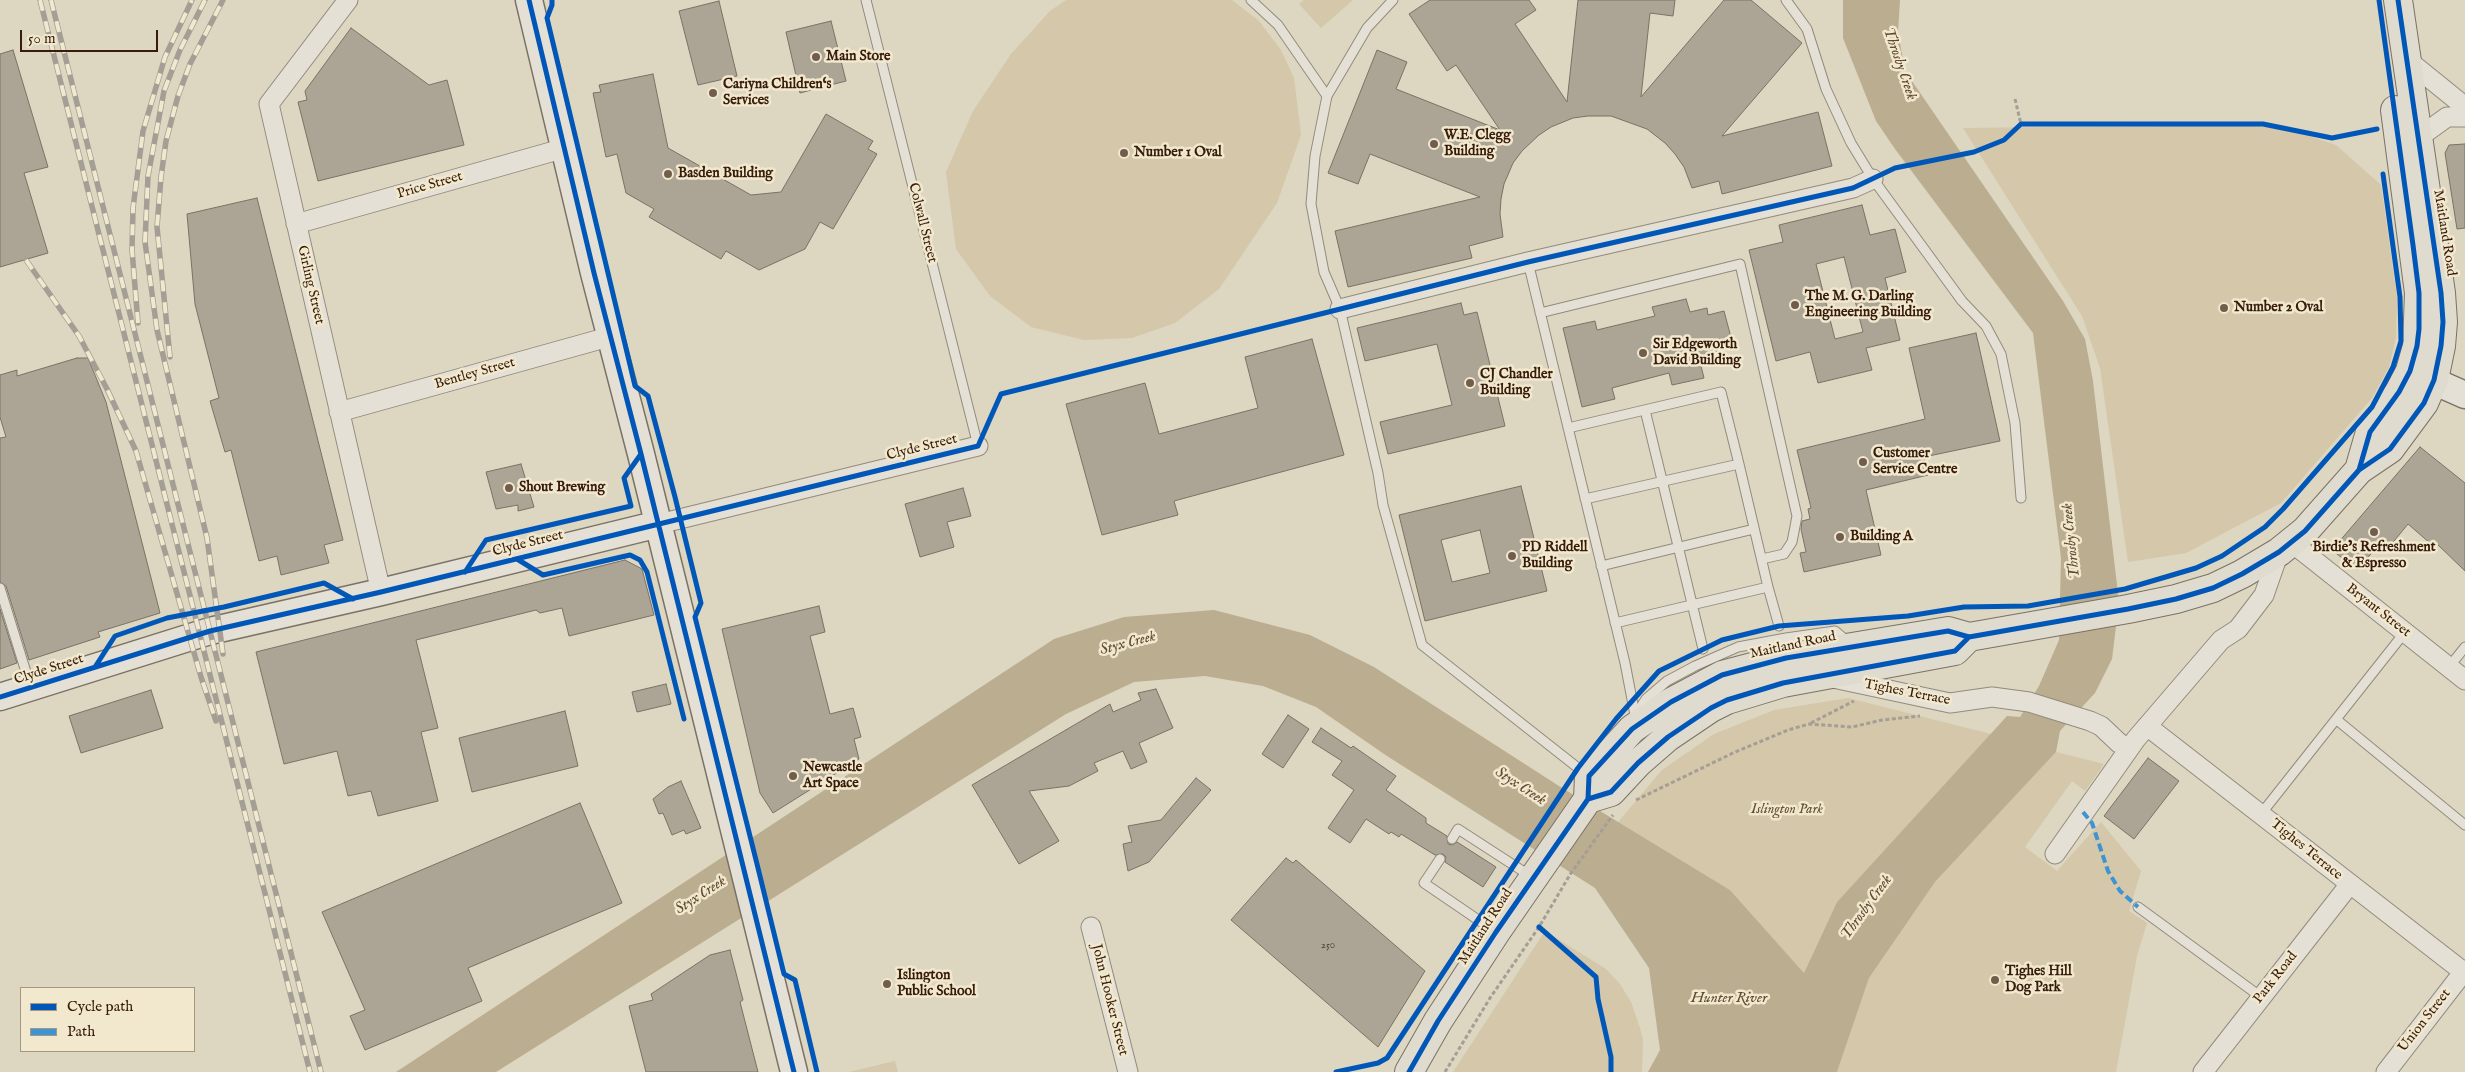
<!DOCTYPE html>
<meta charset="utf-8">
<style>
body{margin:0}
#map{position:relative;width:2465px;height:1072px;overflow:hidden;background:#ddd6c1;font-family:"IM FELL English",serif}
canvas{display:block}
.legend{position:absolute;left:20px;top:987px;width:175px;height:65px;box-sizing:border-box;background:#f1e8ce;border:1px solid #a79680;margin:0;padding:6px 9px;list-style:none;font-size:15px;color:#371c0c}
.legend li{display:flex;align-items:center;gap:10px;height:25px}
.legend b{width:25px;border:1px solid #a79680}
.scale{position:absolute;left:20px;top:30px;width:138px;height:22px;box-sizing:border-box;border:2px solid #371c0c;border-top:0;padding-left:6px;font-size:15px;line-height:18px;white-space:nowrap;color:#371c0c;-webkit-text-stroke:4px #f1e8ce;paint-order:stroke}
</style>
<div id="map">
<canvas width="2465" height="1072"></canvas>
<ul class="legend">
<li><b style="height:6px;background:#0057b8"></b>Cycle path</li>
<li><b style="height:6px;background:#3e94d2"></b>Path</li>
</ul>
<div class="scale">50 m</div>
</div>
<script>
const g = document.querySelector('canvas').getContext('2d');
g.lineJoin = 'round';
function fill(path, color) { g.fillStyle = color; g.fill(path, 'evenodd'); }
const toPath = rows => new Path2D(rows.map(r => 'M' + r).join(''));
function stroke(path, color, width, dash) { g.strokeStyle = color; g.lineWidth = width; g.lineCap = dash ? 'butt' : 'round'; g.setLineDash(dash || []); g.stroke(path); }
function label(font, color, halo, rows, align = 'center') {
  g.font = font + ' "IM FELL English",serif'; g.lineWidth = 5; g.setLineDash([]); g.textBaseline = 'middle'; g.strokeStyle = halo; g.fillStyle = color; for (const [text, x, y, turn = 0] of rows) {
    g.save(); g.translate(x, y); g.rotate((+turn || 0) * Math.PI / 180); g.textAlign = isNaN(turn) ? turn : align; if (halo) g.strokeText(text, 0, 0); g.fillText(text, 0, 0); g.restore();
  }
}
fill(toPath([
 [1066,0,1232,0,1259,21,1281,50,1294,78,1301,135,1277,203,1219,289,1175,323,1132,338,1084,340,1031,327,990,296,956,249,946,172,973,111,1011,54,1050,11],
 [1304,0,1353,0,1321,28,1299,4],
 [2254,125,2297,132,2336,145,2381,185,2397,297,2396,337,2389,367,2372,398,2281,503,2186,553,2128,562,2100,368,2082,316,1963,128],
 [1848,698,1991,734,1837,902,1804,973,1730,890,1618,822,1662,770,1714,734,1774,710],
 [2056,752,2104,764,2085,791,2072,781,2025,847,2057,871,2101,822,2141,871,2129,911,2147,923,2137,956,2116,1072,1837,1072,1869,978,1935,882],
 [1545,931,1606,969,1620,984,1631,1002,1640,1028,1643,1040,1642,1072,1453,1072],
 [895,1061,898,1072,848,1072,849,1072]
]), '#d4c7aa');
fill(toPath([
 [1843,0,1900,0,1898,32,1905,71,2063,301,2085,339,2093,381,2119,602,2112,659,2095,693,2060,731,2056,752,1935,882,1869,978,1837,1072,1648,1072,1660,1050,1649,968,1595,888,1387,756,1316,707,1263,686,1205,676,1134,682,1066,714,496,1072,396,1072,1054,639,1124,617,1214,610,1310,635,1374,667,1559,786,1730,890,1804,973,1837,902,2007,716,2020,717,2039,686,2059,640,2061,558,2033,333,1895,149,1876,121,1843,38]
]), '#bbad90');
const building = toPath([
 [1430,0,1529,0,1536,10,1515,24,1567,102,1578,0,1675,0,1673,16,1650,13,1641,97,1724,0,1751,0,1802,43,1722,136,1818,112,1832,166,1722,194,1719,181,1692,188,1684,167,1675,154,1665,143,1647,129,1611,116,1588,116,1573,118,1551,127,1539,135,1522,151,1513,163,1504,184,1501,199,1500,214,1503,237,1469,246,1472,258,1348,287,1335,231,1480,197,1370,154,1358,184,1328,173,1377,50,1407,62,1396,89,1500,130,1456,65,1447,71,1409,14,1430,0],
 [719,1,737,76,698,85,679,11,719,1],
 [831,21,846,81,800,93,786,32,831,21],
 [351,28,429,85,447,80,464,145,318,181,298,102,307,100,305,91,351,28],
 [13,50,48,167,24,173,48,253,0,267,0,54,13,50],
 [653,74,668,148,751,195,781,192,826,114,873,141,868,149,877,154,833,229,820,222,805,249,759,270,726,251,721,259,649,217,654,209,626,193,617,154,606,157,593,93,601,92,599,85,653,74],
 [2465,144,2465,228,2457,229,2445,153,2449,145,2465,144],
 [257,198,343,540,324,545,329,563,281,575,277,556,259,561,231,450,225,452,210,401,219,398,195,304,187,214,257,198],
 [1862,205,1870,235,1895,229,1906,272,1885,278,1900,340,1866,348,1872,370,1818,383,1810,352,1776,361,1749,250,1783,242,1779,225,1862,205],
 [1844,257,1863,332,1835,339,1816,264,1844,257],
 [1686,299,1690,312,1707,308,1708,315,1724,311,1733,345,1716,349,1718,357,1700,362,1704,378,1672,385,1669,373,1612,388,1615,399,1582,407,1563,328,1595,321,1597,330,1655,316,1652,307,1686,299],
 [1461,303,1464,315,1477,312,1505,426,1388,454,1380,422,1452,405,1437,344,1365,361,1357,328,1461,303],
 [1976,333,2000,441,1924,457,1928,475,1866,490,1881,555,1804,572,1800,553,1806,552,1801,529,1802,521,1810,519,1808,509,1811,508,1797,450,1925,419,1909,348,1976,333],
 [1312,339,1344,455,1174,501,1178,515,1102,535,1066,404,1145,383,1159,434,1258,408,1245,357,1312,339],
 [77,358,88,358,106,402,160,613,98,632,100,637,29,660,6,586,0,582,0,438,6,437,0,417,0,375,17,370,17,376,77,358],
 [2420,447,2465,483,2465,571,2434,541,2431,544,2408,524,2390,546,2383,540,2357,570,2332,550,2420,447],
 [521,464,534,507,518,511,518,505,496,509,486,472,521,464],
 [1521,486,1547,591,1425,621,1399,515,1521,486],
 [1480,530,1490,573,1452,582,1441,540,1480,530],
 [963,488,971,516,947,522,954,547,920,557,905,504,963,488],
 [625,560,642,569,654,615,569,636,562,608,540,613,536,610,416,640,438,728,421,732,438,801,378,816,371,791,348,796,337,751,284,764,256,652,625,560],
 [819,606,825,632,810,636,830,714,853,708,861,737,854,739,859,759,773,813,760,793,722,629,819,606],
 [0,609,17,663,0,669,0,609],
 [666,684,671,704,637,712,632,692,666,684],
 [1156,689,1173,728,1139,743,1147,762,1131,769,1123,751,1094,763,1098,771,1069,786,1029,791,1059,841,1019,864,972,785,1110,704,1113,712,1141,700,1138,693,1156,689],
 [151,690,163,728,81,753,69,716,151,690],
 [565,711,578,766,472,792,459,738,565,711],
 [1288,715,1309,729,1283,768,1262,754,1288,715],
 [1321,728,1351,748,1353,746,1396,776,1386,790,1426,818,1426,823,1447,836,1448,844,1452,845,1457,842,1496,867,1483,887,1445,862,1446,857,1443,854,1435,855,1401,834,1399,837,1391,832,1389,834,1366,819,1350,843,1328,828,1354,790,1332,775,1342,761,1312,742,1321,728],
 [2148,758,2179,781,2134,839,2104,816,2148,758],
 [1196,778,1211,790,1149,862,1128,871,1123,844,1132,842,1128,826,1161,820,1196,778],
 [681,781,701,828,686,834,684,830,672,835,663,813,659,814,653,799,668,787,681,781],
 [580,803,622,903,468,968,482,1001,365,1050,350,1016,365,1010,322,912,580,803],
 [1286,858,1293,863,1296,860,1425,971,1378,1047,1231,920,1286,858],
 [730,950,743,1000,740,1002,758,1072,646,1072,629,1006,653,1000,651,994,710,955,730,950]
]);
fill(building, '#aca596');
stroke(building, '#7a7265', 1);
const lane = toPath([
 [866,0,978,446],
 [1251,0,1278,25,1327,96],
 [1393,0,1367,28,1327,96,1315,156,1311,204,1324,272,1340,309,1378,473,1383,505,1422,645,1587,775],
 [1786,0,1807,29,1826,89,1851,143,1873,179,1962,301,1986,326,2001,354,2015,423,2021,498],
 [1528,262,1625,663,1635,715],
 [1540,313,1740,264,1797,516,1792,542,1784,554,1762,559],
 [1645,410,1703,649],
 [1568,428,1721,392,1739,464,1768,587,1615,623],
 [1585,499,1739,464],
 [1601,566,1754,529],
 [1768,587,1779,626],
 [0,588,30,685],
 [2449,667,2465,647],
 [1635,716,1646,699,1667,681,1695,666,1738,647,1786,638,1835,631,1848,642],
 [2337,720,2465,825],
 [2261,814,2405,632],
 [1452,839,1458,829,1532,877],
 [1440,859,1424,883,1493,930],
 [2138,907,2261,997]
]);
const street = toPath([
 [348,0,269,104,381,592],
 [2406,59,2458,101,2465,110],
 [2418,138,2447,117,2465,117],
 [296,224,565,148],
 [1340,309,1528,262,1853,188,1873,179],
 [339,412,612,336],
 [659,524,978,446],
 [2291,542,2465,680],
 [1833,678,1950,703,1992,697,2029,702,2090,721,2101,726,2119,743,2129,748],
 [2147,726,2465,973],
 [2055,854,2136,739,2221,640,2238,629,2264,595,2279,552],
 [1091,927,1128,1072],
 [2203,1072,2350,884],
 [2386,1072,2465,970]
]);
const secondary = toPath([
 [529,0,594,273,641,454,794,1072],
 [2413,372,2465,395],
 [0,697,210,631,381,592,659,524]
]);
const primary = toPath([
 [2359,470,2370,432,2399,392,2410,371,2417,346,2419,293,2395,110],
 [1588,799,1611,792,1638,763,1668,737,1711,708,1727,700,1783,683,1955,651,1969,637],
 [1409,1072,1438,1021,1496,932,1588,799,1589,776,1632,729,1671,702,1722,675,1786,658,1948,631,1969,637,2128,609,2176,599,2213,588,2242,574,2279,552,2305,531,2359,470,2390,449,2424,403,2434,380,2441,346,2443,322,2441,293,2398,0]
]);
stroke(lane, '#928b7d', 11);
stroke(street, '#928b7d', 21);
stroke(secondary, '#7a7265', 29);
stroke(primary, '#7a7265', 30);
stroke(toPath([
 [2015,99,2021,124],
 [987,425,1001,394,1325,312],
 [167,618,181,615],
 [1811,723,1854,701],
 [1636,800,1733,753,1788,730,1809,724,1852,727,1882,720,1920,716],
 [1445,1072,1490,998,1539,927,1571,873,1613,815]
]), '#a49e95', 3, [4, 2.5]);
stroke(lane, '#e5e0d5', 9);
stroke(street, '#e5e0d5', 19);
stroke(secondary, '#e5e0d5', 26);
stroke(primary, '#e0dbcf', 28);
const rail = toPath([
 [40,0,310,1072],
 [51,0,321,1072],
 [205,0,180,50,164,91,148,176,145,242,157,330,207,538,223,654],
 [26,260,79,336,107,389,136,451,201,677,216,721],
 [138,323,132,250,133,208,143,131,165,57,192,0],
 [170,357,157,227,161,177,166,141,178,96,190,64,223,0]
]);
stroke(rail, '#a49e95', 5.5);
stroke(rail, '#f1e8ce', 4, [11]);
stroke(toPath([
 [2083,812,2092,823,2108,871,2120,891,2138,907]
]), '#3e94d2', 4, [8, 4]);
stroke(toPath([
 [529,0,594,273,641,454,794,1072],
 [552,0,552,5,547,18,635,386,648,396,675,497,701,603,695,617,757,864,784,974,795,980,817,1072],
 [2359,470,2370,432,2399,392,2410,371,2417,346,2419,329,2419,293,2413,245,2379,0],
 [517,559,543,575,630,555,640,560,647,572,684,719],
 [465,572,486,540,631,506,624,478,641,454],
 [95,667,115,636,167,618,224,607,324,583,353,599],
 [0,697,210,631,381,592,978,446,1001,394,1528,262,1853,188,1895,168,1974,152,2004,140,2021,124,2263,124,2332,138,2377,129],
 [1588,799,1611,792,1638,763,1668,737,1711,708,1727,700,1783,683,1955,651,1969,637],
 [1539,927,1596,977,1598,999,1611,1057,1611,1072],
 [1336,1072,1378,1063,1387,1058,1578,768,1616,719,1659,671,1722,640,1779,626,1908,616,1964,607,2028,606,2125,589,2196,568,2222,556,2265,527,2283,509,2372,407,2393,367,2401,341,2400,297,2383,174],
 [1409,1072,1438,1021,1496,932,1588,799,1589,776,1632,729,1671,702,1722,675,1786,658,1948,631,1969,637,2128,609,2176,599,2213,588,2242,574,2279,552,2305,531,2359,470,2390,449,2424,403,2434,380,2441,346,2443,322,2441,293,2398,0]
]), '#0057b8', 5);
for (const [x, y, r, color] of [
 [816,57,5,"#715d4b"],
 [713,93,5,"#715d4b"],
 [1434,144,5,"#715d4b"],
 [1124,153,5,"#715d4b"],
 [668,174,5,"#715d4b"],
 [1795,305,5,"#715d4b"],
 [2224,308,5,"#715d4b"],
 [1643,353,5,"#715d4b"],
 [1470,383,5,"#715d4b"],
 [1863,462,5,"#715d4b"],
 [509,488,5,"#715d4b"],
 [2374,532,5,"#715d4b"],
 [1840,537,5,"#715d4b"],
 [1512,556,5,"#715d4b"],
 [793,776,5,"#715d4b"],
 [1995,980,5,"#715d4b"],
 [887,984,5,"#715d4b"]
]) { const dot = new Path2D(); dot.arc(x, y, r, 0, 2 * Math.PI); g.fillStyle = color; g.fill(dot); stroke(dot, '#f1e8ce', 2); }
label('11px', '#543e2e', null, [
 ["250",1328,946]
]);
label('bold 14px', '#371c0c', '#f1e8ce', [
 ["Main Store",826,57],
 ["Cariyna Children‘s",723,85],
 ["Services",723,101],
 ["W.E. Clegg",1444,136],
 ["Building",1444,152],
 ["Number 1 Oval",1134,153],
 ["Basden Building",678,174],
 ["The M. G. Darling",1805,297],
 ["Engineering Building",1805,313],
 ["Number 2 Oval",2234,308],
 ["Sir Edgeworth",1653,345],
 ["David Building",1653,361],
 ["CJ Chandler",1480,375],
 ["Building",1480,391],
 ["Customer",1873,454],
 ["Service Centre",1873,470],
 ["Shout Brewing",519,488],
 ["Building A",1850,537],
 ["PD Riddell",1522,548],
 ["Building",1522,564],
 ["Birdie’s Refreshment",2374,548,"center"],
 ["& Espresso",2374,564,"center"],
 ["Newcastle",803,768],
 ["Art Space",803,784],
 ["Tighes Hill",2005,972],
 ["Dog Park",2005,988],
 ["Islington",897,976],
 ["Public School",897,992]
], 'left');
label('14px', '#371c0c', '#f1e8ce', [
 ["Price Street",430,186,-16],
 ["Colwall Street",922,223,76],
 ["Maitland Road",2444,233,81],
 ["Girling Street",310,285,77],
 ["Bentley Street",475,374,-16],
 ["Clyde Street",922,448,-14],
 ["Clyde Street",528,544,-14],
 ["Bryant Street",2378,611,38],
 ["Maitland Road",1793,646,-12],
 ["Clyde Street",49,670,-18],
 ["Tighes Terrace",1907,693,11],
 ["Tighes Terrace",2306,850,39],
 ["Maitland Road",1486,927,-57],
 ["Park Road",2276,978,-52],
 ["John Hooker Street",1109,1000,76],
 ["Union Street",2425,1021,-52]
]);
label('italic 14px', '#644c36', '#f1e8ce', [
 ["Islington Park",1787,810]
]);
label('italic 15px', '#604833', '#f1e8ce', [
 ["Throsby Creek",1899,64,71],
 ["Throsby Creek",2072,541,-96],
 ["Styx Creek",1128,644,-15],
 ["Styx Creek",1520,787,33],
 ["Styx Creek",701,896,-33],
 ["Throsby Creek",1867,908,-54],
 ["Hunter River",1729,999]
]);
</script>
